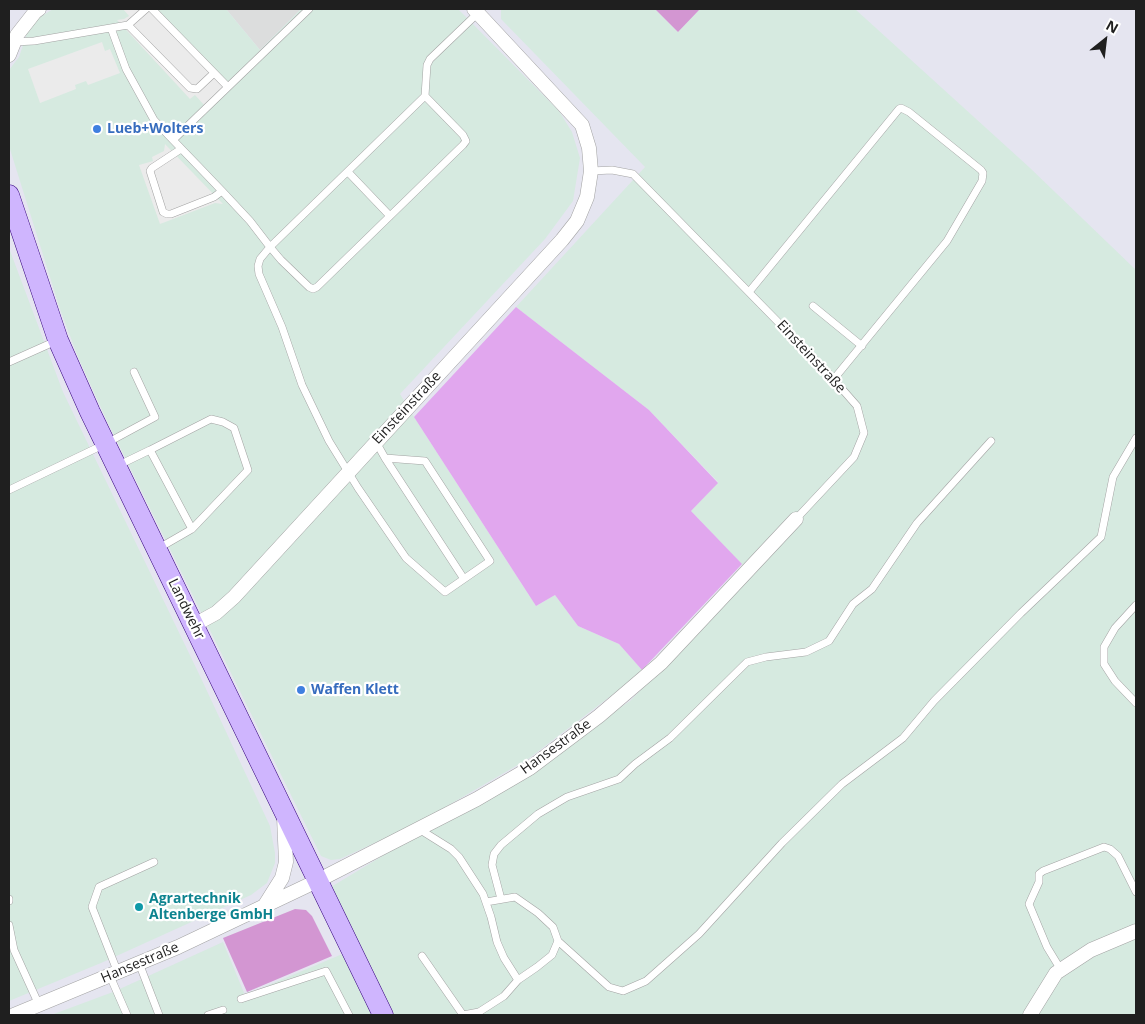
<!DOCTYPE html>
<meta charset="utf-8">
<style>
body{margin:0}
#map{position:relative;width:1145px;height:1024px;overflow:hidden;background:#e5e5f0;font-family:"Open Sans",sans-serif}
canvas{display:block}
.frame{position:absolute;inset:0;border:10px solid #1f1f1f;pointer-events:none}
.north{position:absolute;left:1080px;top:15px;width:50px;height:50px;-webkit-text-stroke:4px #fff;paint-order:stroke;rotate:29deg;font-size:14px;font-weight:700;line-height:20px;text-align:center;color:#1f1f1f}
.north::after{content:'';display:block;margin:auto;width:18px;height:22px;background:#1f1f1f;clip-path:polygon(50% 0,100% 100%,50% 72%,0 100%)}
</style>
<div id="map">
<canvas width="1145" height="1024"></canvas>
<div class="frame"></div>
<div class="north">N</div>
</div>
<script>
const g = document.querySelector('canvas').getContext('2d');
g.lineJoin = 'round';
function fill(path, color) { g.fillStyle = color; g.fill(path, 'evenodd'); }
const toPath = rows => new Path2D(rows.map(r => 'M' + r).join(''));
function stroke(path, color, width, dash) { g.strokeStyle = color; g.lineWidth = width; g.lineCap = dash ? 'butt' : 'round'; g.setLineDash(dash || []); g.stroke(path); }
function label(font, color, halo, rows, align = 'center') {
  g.font = font + ' "Open Sans",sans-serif'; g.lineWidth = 4.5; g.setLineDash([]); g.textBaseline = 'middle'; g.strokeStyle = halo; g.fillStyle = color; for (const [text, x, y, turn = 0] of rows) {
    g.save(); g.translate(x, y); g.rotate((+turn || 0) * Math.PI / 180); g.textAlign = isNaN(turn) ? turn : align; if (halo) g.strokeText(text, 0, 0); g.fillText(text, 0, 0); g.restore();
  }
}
fill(toPath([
 [226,9,301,9,260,50]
]), '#dcdddd');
fill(toPath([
 [53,9,226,9,260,50,301,9,458,9,559,111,572,132,580,158,573,201,545,239,400,394,414,417,536,606,555,595,578,626,619,644,642,670,620,689,528,759,418,823,340,859,331,860,321,856,108,423,78,357,60,309,9,146,9,70,19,57,27,33,37,19],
 [501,9,655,9,678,32,700,9,855,9,1029,167,1136,270,1136,1015,51,1015,113,992,223,942,245,995,359,947,331,887,539,761,630,701,752,575,691,511,718,482,649,410,516,307,645,167,501,19],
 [9,248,63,392,200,676,270,826,275,853,275,863,267,883,251,895,101,963,9,1001]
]), '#d6eae0');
fill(toPath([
 [516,307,649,410,718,483,691,511,742,564,642,670,619,644,578,626,555,595,536,606,414,417]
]), '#e1a7ee');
fill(toPath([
 [655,9,700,9,678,32],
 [295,909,306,910,312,916,332,956,247,992,223,938]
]), '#d396d2');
fill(toPath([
 [123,9,156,9,228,82,204,105,195,95,190,99,117,20,124,19,129,16],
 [102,42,105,51,110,49,120,73,88,85,86,81,75,85,76,89,40,103,28,69],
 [165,144,223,204,215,203,160,224,139,165,153,161,152,157,164,151]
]), '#ebebeb');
const lane = toPath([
 [152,9,228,87,309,9],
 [128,25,190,88,197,89,214,73],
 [111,28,126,69,154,120,173,140,228,87],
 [14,42,34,41,128,25,146,9],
 [425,96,427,65,430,59,478,13],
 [173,140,200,168,222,191,214,197,171,214,167,214,163,212,150,171,152,168,181,149],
 [591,171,612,170,633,174,828,373,857,406,864,433,854,457,796,519],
 [348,172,390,216],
 [222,191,250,221,270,247,281,260,309,287,313,289,317,287,463,145,466,141,463,135,425,96,270,247,260,259,258,266,259,274,282,327,302,385,329,441,358,488,406,558,445,592,490,561,425,461,385,458,376,442],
 [749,292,899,109,901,108,909,112,981,170,983,173,982,181,947,241,833,380],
 [813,306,862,346],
 [9,362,56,341],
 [150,450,211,419,223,422,234,428,248,470,192,529],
 [385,458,464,579],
 [119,465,150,450,192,529,159,548],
 [9,490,105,444,155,417,134,372],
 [1136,605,1115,628,1104,647,1104,664,1115,681,1136,703],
 [419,829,451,849,459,857,483,894,491,917,497,942,504,958,518,980,504,996,479,1012,463,1015],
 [9,899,9,901],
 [501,899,492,865,494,854,501,845,538,814,567,797,619,779,635,764,670,738,747,662,766,657,806,652,829,641,853,604,872,589,917,523,991,441],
 [486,902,515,897,538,913,553,927,558,941,552,955,537,967,518,980],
 [9,925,14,950,39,1005],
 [558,941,609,987,623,991,646,981,699,934,782,843,842,784,903,738,934,701,1021,613,1101,537,1113,477,1136,438],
 [422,956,463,1015],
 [139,963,159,1015],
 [1061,970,1047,947,1029,904,1039,882,1039,874,1043,871,1104,847,1110,849,1118,856,1136,892],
 [118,973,92,907,99,887,154,862],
 [110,976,127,1015],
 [241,999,326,971,349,1015],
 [208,1015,223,1010]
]);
const street = toPath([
 [9,55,17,35,35,12,39,9],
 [194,625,216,613,234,597,562,240,577,221,587,197,591,171,589,148,582,125,474,9],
 [265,905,282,878,286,862,284,817],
 [14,1015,178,947,317,881,477,799,530,768,599,716,661,663,796,519],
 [1030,1015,1056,973,1091,950,1136,931]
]);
const secondary = toPath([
 [9,195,58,340,90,412,383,1015]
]);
stroke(lane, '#a3a3a3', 8);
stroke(street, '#a3a3a3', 15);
stroke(secondary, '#34007c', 21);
stroke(lane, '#fff', 7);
stroke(street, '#fff', 14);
stroke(secondary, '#cfb5fe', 20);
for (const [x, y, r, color] of [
 [97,129,5,"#3f7fe0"],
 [301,690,5,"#3f7fe0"],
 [139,907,5,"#0f9aa8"]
]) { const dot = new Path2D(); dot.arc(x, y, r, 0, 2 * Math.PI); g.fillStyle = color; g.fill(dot); stroke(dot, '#fff', 2); }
label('bold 14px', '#366cbe', '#fff', [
 ["Lueb+Wolters",107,129],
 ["Waffen Klett",311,690]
], 'left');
label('14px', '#1f1f1f', '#fff', [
 ["Einsteinstraße",811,357,47],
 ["Einsteinstraße",407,408,-47],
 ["Landwehr",186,609,64],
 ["Hansestraße",556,747,-36],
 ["Hansestraße",140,963,-23]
]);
label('bold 14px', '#0d838f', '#fff', [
 ["Agrartechnik",149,899],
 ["Altenberge GmbH",149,915]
], 'left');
</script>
